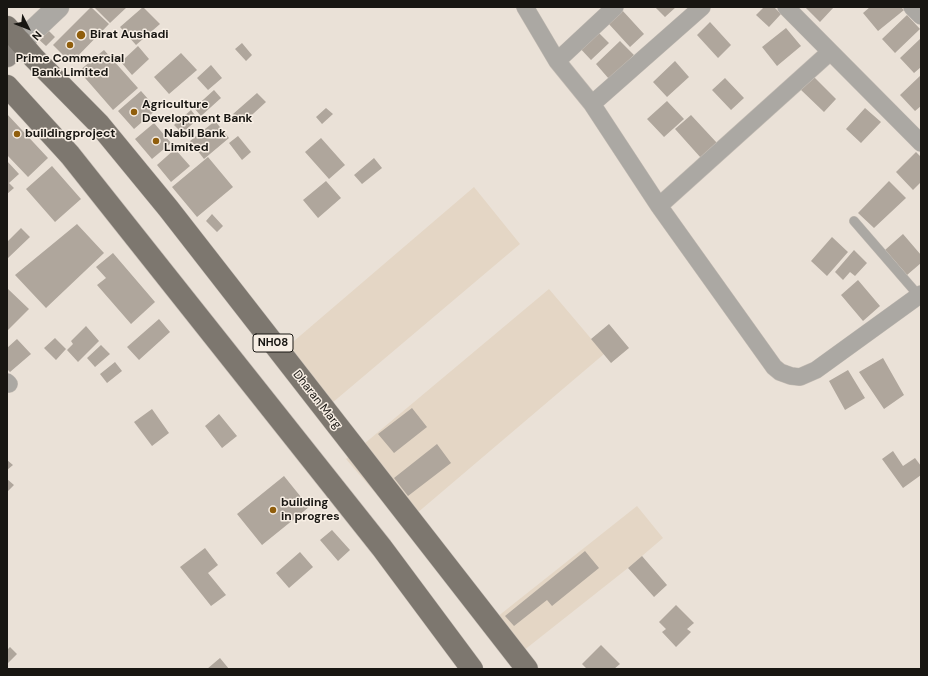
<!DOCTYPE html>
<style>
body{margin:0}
#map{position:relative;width:928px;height:676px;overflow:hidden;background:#eae1d7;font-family:"DM Sans",sans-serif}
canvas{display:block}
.frame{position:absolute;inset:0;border:8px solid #181612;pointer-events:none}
.north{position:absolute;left:8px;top:8px;width:40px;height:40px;-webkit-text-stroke:3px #f7eee4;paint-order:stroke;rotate:132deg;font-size:11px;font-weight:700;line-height:16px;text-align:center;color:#181612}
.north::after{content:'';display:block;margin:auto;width:14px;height:18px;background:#181612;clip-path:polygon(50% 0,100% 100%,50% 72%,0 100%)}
</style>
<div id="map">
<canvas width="928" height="676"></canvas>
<div class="frame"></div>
<div class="north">N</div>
</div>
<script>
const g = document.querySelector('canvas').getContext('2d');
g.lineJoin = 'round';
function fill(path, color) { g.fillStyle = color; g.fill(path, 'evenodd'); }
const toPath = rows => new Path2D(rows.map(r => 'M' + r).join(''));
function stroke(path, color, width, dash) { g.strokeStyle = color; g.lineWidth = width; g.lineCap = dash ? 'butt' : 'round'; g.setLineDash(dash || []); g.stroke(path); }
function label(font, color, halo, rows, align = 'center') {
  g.font = font + ' "DM Sans",sans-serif'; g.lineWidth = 3; g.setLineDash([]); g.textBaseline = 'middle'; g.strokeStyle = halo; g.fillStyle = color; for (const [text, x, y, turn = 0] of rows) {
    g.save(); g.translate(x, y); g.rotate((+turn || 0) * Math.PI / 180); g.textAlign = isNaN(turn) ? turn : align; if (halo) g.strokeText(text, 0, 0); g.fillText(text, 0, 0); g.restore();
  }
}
fill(toPath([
 [474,187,520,244,332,403,273,359],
 [549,289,604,354,403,525,346,459],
 [637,506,663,538,628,568,523,651,497,617]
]), '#e4d6c5');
fill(toPath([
 [91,7,109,24,71,63,53,45],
 [94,7,127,7,110,23],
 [143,7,160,24,136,45,120,27],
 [655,7,676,7,665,17],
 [764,7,774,7,781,14,769,27,756,15],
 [805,7,834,7,820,22],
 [870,7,901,7,904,10,878,31,863,13],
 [622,10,644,34,630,47,608,23],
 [907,15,920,29,895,53,882,39],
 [710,22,731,45,718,58,697,35],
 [45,27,55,37,46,46,36,37],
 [786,28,801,46,777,66,762,47],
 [595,29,609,43,591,60,577,45],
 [921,38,921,67,914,73,900,58],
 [620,41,634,55,609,79,596,64],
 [242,43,252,55,246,61,235,49],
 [138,46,149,59,132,75,121,62],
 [104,50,138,88,113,110,79,71],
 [181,53,197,70,169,94,154,77],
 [675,61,689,77,667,97,653,82],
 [211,65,222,78,208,90,197,78],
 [921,75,921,106,915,111,900,95],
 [813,76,836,99,824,112,800,89],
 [725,78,744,98,731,110,712,90],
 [214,90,221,98,201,116,194,108],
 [141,91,157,109,134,129,118,111],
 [257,93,266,102,242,124,233,114],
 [667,101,684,119,664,137,647,119],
 [326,108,333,114,322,124,316,117],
 [865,108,881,122,861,143,846,129],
 [191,110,198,119,182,133,174,125],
 [7,114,48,158,28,177,7,155],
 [691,115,717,143,701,158,675,129],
 [215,121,229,138,204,159,190,141],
 [154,123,171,143,152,159,135,139],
 [238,136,251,152,242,160,229,143],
 [321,138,345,165,329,179,305,152],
 [175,149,190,166,171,182,157,165],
 [916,152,921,157,921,182,913,190,896,172],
 [208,157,233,187,197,217,172,187],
 [374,158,382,168,362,184,354,175],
 [7,161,19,174,9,183,14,188,7,194],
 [52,166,81,199,55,222,26,189],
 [326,181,341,198,318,218,303,200],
 [889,181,906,198,874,228,858,213],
 [212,214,223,226,217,232,206,221],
 [77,224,104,253,46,308,15,275],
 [21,228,30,237,7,259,7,242],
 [903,234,921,255,921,263,907,275,885,250],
 [832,237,848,252,827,276,811,261],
 [854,250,867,263,855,276,850,272,843,280,835,272],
 [113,253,155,302,131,324,97,285,106,278,96,267],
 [858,280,880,306,863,321,841,295],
 [8,289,29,309,7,331,7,290],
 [159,319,170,332,139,360,127,347],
 [609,324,629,348,611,363,591,339],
 [86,326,99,341,78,362,67,350,73,344,71,341],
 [55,338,66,349,56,360,44,348],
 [17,339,31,354,10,372,7,369,7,348],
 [101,345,110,354,95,367,87,358],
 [883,358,904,395,884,409,859,372],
 [115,362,122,371,107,383,100,374],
 [848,370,865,398,845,410,829,381],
 [412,408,427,427,394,453,378,434],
 [152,409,169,433,152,446,134,422],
 [219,414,237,436,222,448,205,426],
 [437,444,451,463,408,496,394,478],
 [893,451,903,466,915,458,921,466,921,475,903,488,882,459],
 [7,460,13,465,7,470],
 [284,476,309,507,262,545,237,514],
 [7,479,14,485,7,492],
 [332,530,350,550,338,561,320,540],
 [205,548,218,565,208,573,226,595,211,606,180,567],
 [585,551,599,568,552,606,547,600,514,626,505,616],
 [300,552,313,567,289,588,276,573],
 [642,556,667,585,654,597,628,568],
 [676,605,694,623,687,629,691,632,676,647,662,632,666,629,659,622],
 [601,645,620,664,614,669,587,669,582,664],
 [10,647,17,654,7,664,7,650],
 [220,658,229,669,207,669]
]), '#afa69c');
const service = toPath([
 [854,221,919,296]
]);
const minor = toPath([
 [525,7,557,61,592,104,659,206,774,367,780,372,791,376,800,377,816,370,921,294],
 [786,7,921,143],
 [912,7,921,16],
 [557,61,615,7],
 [592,104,702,7],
 [659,206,830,52],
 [7,382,9,384]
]);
const tertiary = toPath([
 [21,42,58,7]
]);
const secondary = toPath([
 [7,56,21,42]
]);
const primary = toPath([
 [7,27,34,58,99,124,168,208,527,669],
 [7,86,70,155,382,548,472,669]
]);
stroke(service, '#c4bcb4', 10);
stroke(minor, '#c4bcb4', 18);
stroke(tertiary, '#c4bcb4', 23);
stroke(secondary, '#c4bcb4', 23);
stroke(primary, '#c4bcb4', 23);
stroke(service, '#aba8a3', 9);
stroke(minor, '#aba8a3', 17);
stroke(tertiary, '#aba8a3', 22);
stroke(secondary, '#918b85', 22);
stroke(primary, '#7d776f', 22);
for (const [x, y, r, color] of [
 [81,35,5,"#905e0c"],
 [70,45,4,"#905e0c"],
 [134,112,4,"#905e0c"],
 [17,134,4,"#905e0c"],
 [156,141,4,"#905e0c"],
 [273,510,4,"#905e0c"]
]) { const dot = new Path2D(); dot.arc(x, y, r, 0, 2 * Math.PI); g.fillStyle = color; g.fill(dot); stroke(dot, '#f7eee4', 1.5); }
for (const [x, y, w] of [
 [273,343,40]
]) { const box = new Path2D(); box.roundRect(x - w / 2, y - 9, w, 18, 3); g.fillStyle = '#f7eee4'; g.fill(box); stroke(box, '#181612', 1); }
label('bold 11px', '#181612', null, [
 ["NH08",273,343]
]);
label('bold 12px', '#181612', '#f7eee4', [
 ["Birat Aushadi",90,35],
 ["Prime Commercial",70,59,"center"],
 ["Bank Limited",70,73,"center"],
 ["Agriculture",142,105],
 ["Development Bank",142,119],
 ["buildingproject",25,134],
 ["Nabil Bank",164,134],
 ["Limited",164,148],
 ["building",281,503],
 ["in progres",281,517]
], 'left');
label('12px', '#181612', '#f7eee4', [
 ["Dharan Marg",317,400,52]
]);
</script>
